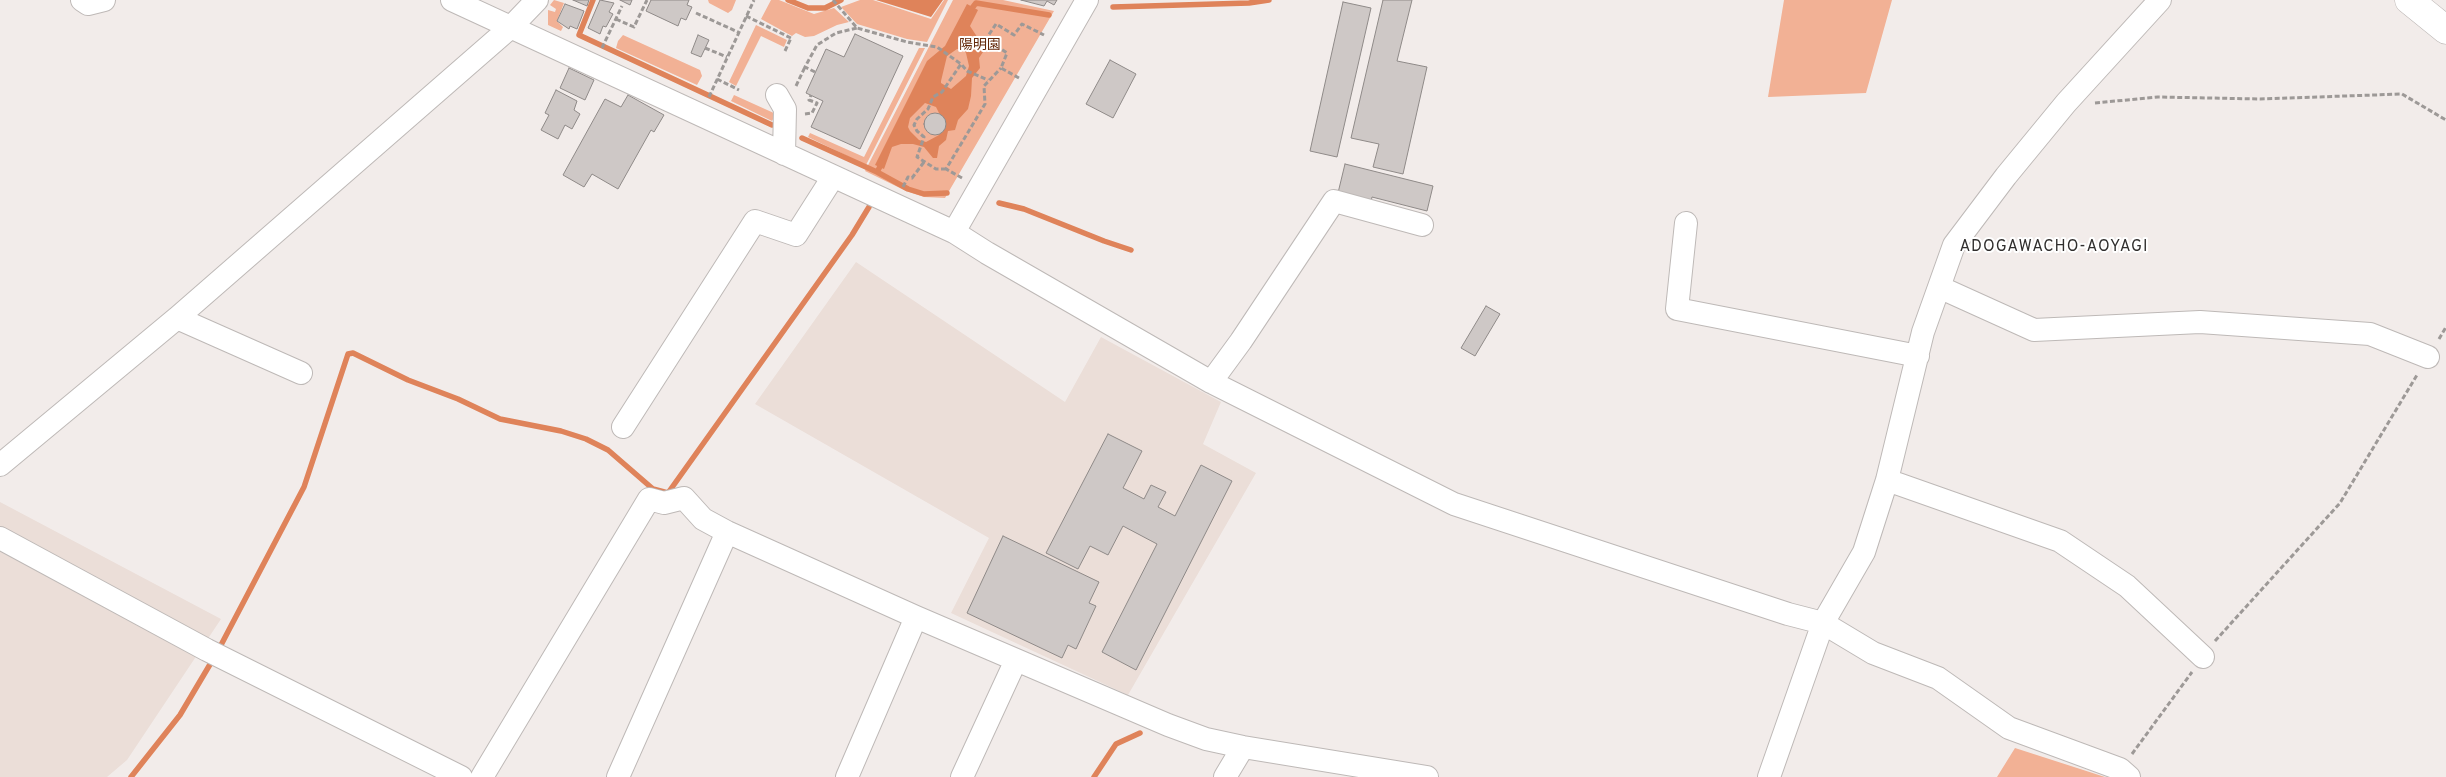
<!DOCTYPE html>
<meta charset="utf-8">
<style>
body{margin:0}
canvas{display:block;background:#f2ecea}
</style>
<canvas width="2446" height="777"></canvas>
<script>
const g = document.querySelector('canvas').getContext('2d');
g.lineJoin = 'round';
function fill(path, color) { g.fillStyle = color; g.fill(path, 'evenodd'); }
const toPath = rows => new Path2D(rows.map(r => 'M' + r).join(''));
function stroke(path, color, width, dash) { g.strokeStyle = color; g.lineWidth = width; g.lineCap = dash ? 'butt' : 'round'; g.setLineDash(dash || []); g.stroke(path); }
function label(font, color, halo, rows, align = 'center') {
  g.font = font + ' Overpass,"Noto Sans JP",sans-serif'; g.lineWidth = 4; g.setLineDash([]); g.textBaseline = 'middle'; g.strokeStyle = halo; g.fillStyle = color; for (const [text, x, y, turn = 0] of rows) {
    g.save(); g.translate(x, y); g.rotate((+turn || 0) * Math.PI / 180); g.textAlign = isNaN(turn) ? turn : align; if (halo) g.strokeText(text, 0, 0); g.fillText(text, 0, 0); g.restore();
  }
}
fill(toPath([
 [856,262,1065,402,1101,337,1221,402,1203,444,1256,473,1128,695,951,613,989,538,755,404],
 [0,502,221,619,127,760,107,777,0,777]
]), '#ebded8');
fill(toPath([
 [554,0,564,3,557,21,563,27,561,31,548,25,548,10,555,12,556,9,550,5],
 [708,0,736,0,732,10,728,13,709,3],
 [771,0,779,0,814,14,834,8,849,22,837,25,814,36,805,37,796,33,792,36,761,19],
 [860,0,873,0,931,19,944,0,948,0,927,42,907,39,857,24,841,7],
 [953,0,1003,0,1054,11,945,198,924,197,906,191,865,171],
 [1784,0,1892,0,1866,93,1768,97],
 [756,25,787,40,784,47,761,36,736,86,729,82],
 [623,35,700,70,702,76,697,85,616,48,618,41],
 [919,48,925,48,866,165,808,137,810,133,864,157],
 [734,95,776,114,772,121,731,101],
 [2015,748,2105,777,1997,777]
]), '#f2b195');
fill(toPath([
 [876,0,943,0,931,17],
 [967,4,978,10,970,26,985,49,979,58,980,68,972,78,971,96,968,109,958,120,955,130,948,131,946,140,939,146,937,158,933,158,924,147,913,144,901,144,892,147,884,169,875,165,927,61,945,46],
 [957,49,963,49,966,53,969,66,966,76,951,89,941,83,941,81,947,56],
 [925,103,936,107,940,115,939,135,926,142,919,140,910,131,908,127,910,118]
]), '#df835a');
stroke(toPath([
 [593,0,579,35,772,125],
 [788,0,808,8,825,8,841,0],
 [1113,7,1249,3,1269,0],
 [969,12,976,3,1049,15],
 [802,138,877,172,908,189,924,194,947,193],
 [877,172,882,163],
 [999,203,1024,209,1104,241,1131,250],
 [221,645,304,487,348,354,353,353,408,380,458,399,500,419,561,431,586,439,608,450,653,489,668,493,852,235,869,207],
 [131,777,180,715,212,661],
 [1094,777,1116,744,1140,733]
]), '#df835a', 5.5);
const building = toPath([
 [573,0,589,0,587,6,573,0],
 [600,0,614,3,609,12,613,14,606,27,603,26,600,34,588,28,600,0],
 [620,0,632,0,630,5,620,0],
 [651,0,689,0,687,5,692,7,686,20,681,18,678,26,646,11,651,0],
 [1021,0,1057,0,1054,5,1047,1,1044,6,1021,0],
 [1383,0,1412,0,1397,61,1427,67,1403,174,1373,167,1379,144,1351,138,1383,0],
 [1343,2,1371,8,1337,157,1310,151,1343,2],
 [565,4,584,11,577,29,570,26,569,29,557,21,565,4],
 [855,34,903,56,860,149,811,127,823,101,806,93,826,49,844,57,855,34],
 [698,35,709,40,701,57,691,53,698,35],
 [1110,60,1136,74,1113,118,1086,104,1110,60],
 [569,68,594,80,585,100,560,88,569,68],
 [556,90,577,101,574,110,580,114,572,129,565,125,558,139,541,130,549,115,545,113,556,90],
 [628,95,664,115,654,132,651,130,618,189,592,174,584,187,563,175,605,99,621,107,628,95],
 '924 124a11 11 0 1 1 22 0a11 11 0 1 1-22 0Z',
 [1345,164,1433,186,1427,211,1372,197,1370,206,1337,197,1345,164],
 [1486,306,1500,314,1475,356,1461,348,1486,306],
 [1108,434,1142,451,1123,488,1144,499,1151,485,1166,492,1158,507,1175,516,1201,465,1232,481,1136,670,1102,652,1157,544,1123,526,1108,555,1090,546,1078,569,1046,553,1108,434],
 [1003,536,1099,582,1089,603,1096,606,1076,649,1068,645,1062,658,967,613,1003,536]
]);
fill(building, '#cec8c6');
stroke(building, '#8f8a88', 1);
const minor = toPath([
 [82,0,88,4,104,0],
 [452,0,954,232,987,253,1211,382,1454,504,1788,614,1823,623,1873,653,1938,678,2009,728,2120,769,2129,777],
 [777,95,785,109,784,154],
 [1686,223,1677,309,1918,356],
 [954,232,1087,0],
 [1939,287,2034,330,2200,322,2370,334,2428,357],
 [177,318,301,373],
 [1211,382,1241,341,1334,201,1422,225],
 [623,427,755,221,796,235,833,177],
 [0,465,177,318,512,26,537,0],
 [1887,480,2060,541,2127,586,2203,657],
 [0,538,207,650,461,777],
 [482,777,649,499,664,503,684,498,703,519,727,532,916,617,1168,725,1206,739,1243,747,1427,777],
 [618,777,727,532],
 [847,777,916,617],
 [962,777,1016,660],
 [1225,777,1243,747],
 [1769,777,1823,623,1864,552,1887,480,1923,332,1954,245,2006,176,2066,103,2160,0]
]);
const highway = toPath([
 [2409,0,2446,30]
]);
stroke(minor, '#beb9b7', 24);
stroke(highway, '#beb9b7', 29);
stroke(toPath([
 [833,0,857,28,907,42,937,47,961,64],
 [696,13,738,32],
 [746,16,793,39],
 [616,19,634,27,647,0],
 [602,48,622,6],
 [705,48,727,57],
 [785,51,791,38],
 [815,72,805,67,817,45,836,33,857,28],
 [1019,78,1001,68,1007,53,986,39,996,24,1014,35,1022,24,1044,35],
 [717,79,739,90],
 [796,86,805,67],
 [709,97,754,0],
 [2095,103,2158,97,2260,99,2402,94,2446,120],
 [805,114,812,113,817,103,809,100,811,95],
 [946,169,936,169,917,157,924,137,917,131,914,125,917,119,928,109,933,97,942,92,961,64,967,71,988,80],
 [962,178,946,169,985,104,984,86,1001,68],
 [903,187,908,177,912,178,924,162],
 [2439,339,2446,327],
 [2215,641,2340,503,2417,375],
 [2132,754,2192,672]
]), '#9d9997', 3, [5, 2.5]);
stroke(minor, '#fff', 22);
stroke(highway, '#fff', 28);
label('14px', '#64290a', '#fff', [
 ["陽明園",980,46]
]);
g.letterSpacing = '1px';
label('16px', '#302e2d', '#fff', [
 ["ADOGAWACHO-AOYAGI",2054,248]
]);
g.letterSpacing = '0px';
</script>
